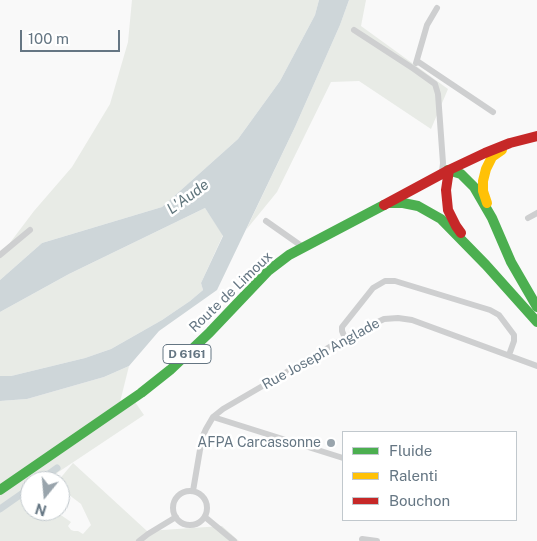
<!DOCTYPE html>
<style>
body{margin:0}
#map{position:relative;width:537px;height:541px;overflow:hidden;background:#f9f9f9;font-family:"Public Sans",sans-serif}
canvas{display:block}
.legend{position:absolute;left:342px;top:431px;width:175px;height:90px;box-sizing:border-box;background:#fff;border:1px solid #c1c8cd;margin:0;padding:6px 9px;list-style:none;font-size:15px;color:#657683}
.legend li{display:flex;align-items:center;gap:10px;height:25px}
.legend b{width:25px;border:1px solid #c1c8cd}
.north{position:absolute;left:20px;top:471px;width:50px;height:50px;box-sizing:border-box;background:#fff;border:1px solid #c1c8cd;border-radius:50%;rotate:197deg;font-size:14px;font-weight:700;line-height:20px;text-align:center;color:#657683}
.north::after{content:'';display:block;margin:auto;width:18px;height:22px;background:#99a4ac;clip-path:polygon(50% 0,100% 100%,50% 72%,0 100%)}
.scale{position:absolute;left:20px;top:30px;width:100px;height:22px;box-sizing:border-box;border:2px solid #657683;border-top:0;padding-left:6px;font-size:15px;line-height:18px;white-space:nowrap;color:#657683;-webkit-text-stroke:4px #fff;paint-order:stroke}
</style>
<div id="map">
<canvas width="537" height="541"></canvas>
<ul class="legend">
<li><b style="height:6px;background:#4caf50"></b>Fluide</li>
<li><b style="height:6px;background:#ffc107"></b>Ralenti</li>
<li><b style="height:6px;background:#c62828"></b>Bouchon</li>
</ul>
<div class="north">N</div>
<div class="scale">100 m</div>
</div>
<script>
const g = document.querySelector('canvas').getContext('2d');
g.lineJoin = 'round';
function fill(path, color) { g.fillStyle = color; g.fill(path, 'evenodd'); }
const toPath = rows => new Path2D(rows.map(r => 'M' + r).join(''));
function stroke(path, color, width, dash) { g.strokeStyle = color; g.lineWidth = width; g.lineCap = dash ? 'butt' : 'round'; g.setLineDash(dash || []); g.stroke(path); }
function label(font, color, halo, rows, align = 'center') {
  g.font = font + ' "Public Sans",sans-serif'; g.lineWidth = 5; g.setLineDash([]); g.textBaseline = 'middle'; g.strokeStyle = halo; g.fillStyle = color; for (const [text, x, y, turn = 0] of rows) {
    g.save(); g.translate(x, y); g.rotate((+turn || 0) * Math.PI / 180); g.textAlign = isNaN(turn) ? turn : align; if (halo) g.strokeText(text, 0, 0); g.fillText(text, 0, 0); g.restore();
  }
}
fill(toPath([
 [132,0,319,0,315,15,280,81,238,139,162,207,42,243,0,280,0,253,6,248,34,211,72,167,110,104,128,42],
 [349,0,366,0,361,26,448,89,431,129,359,81,331,82,277,192,246,230,295,127,340,25],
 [205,208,223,235,201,283,203,290,190,301,162,320,111,349,85,358,11,376,0,376,0,312,69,274],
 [129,366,120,402,0,485,0,401,27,399,104,377],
 [135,402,144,415,45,481,30,481,30,491,27,493,30,493,30,511,55,511,71,522,68,526,71,530,74,531,78,531,83,534,91,525,81,504,60,488,60,481,58,481,73,463,147,531,222,526,239,541,0,541,0,495]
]), '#e8ebe6');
fill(toPath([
 [319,0,349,0,340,25,295,127,217,290,159,331,129,366,104,377,27,399,0,401,0,376,11,376,85,358,111,349,162,320,190,301,203,290,201,283,223,236,205,208,69,274,0,312,0,280,42,243,162,207,238,139,280,81,315,15]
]), '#ced6d9');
stroke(toPath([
 [39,481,57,468],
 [0,509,30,488]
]), '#ced6d9', 7);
stroke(toPath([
 [354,30,414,69,435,84,438,94,443,163,442,172],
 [417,61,493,112],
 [416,63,427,25,437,8],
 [528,218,537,213],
 [266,221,303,247],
 [0,255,30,230],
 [345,338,342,331,342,327,373,288,385,281,395,281,490,310,499,315,514,335,514,341,509,355],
 [213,417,343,458],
 [193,491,202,438,206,429,213,417,223,409,345,338,384,319,398,318,412,320,537,366],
 '173 508a17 17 0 1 1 34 0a17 17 0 1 1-34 0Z',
 [205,517,234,541],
 [362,539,377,541],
 [139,541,148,534,176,517]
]), '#cecfd0', 6);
stroke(toPath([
 [448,170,461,174,474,187,492,218,511,262,537,307],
 [389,203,403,203,418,206,441,219,486,265,537,322],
 [0,490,141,393,170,370,210,332,268,271,289,255,384,205]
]), '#4caf50', 10);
stroke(toPath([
 [487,203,483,191,483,181,486,169,492,157,502,150]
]), '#ffc107', 10);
stroke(toPath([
 [449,170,446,190,448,210,456,226,461,233],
 [384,205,449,170,485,153,510,143,537,136]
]), '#c62828', 10);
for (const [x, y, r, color] of [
 [331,443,5,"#99a4ac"]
]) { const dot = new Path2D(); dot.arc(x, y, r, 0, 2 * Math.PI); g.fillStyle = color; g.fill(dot); stroke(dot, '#fff', 2); }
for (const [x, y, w] of [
 [187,354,48]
]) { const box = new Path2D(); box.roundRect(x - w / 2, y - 9.5, w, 19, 4); g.fillStyle = '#fff'; g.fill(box); stroke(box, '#657683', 1); }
label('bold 12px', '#657683', null, [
 ["D 6161",187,354]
]);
label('14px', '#657683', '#fff', [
 ["Route de Limoux",231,292,-44],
 ["Rue Joseph Anglade",321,354,-29]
]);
label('14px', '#657683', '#fff', [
 ["AFPA Carcassonne",321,443]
], 'right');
label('italic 15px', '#60757c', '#fff', [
 ["L'Aude",188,197,-36]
]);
</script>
